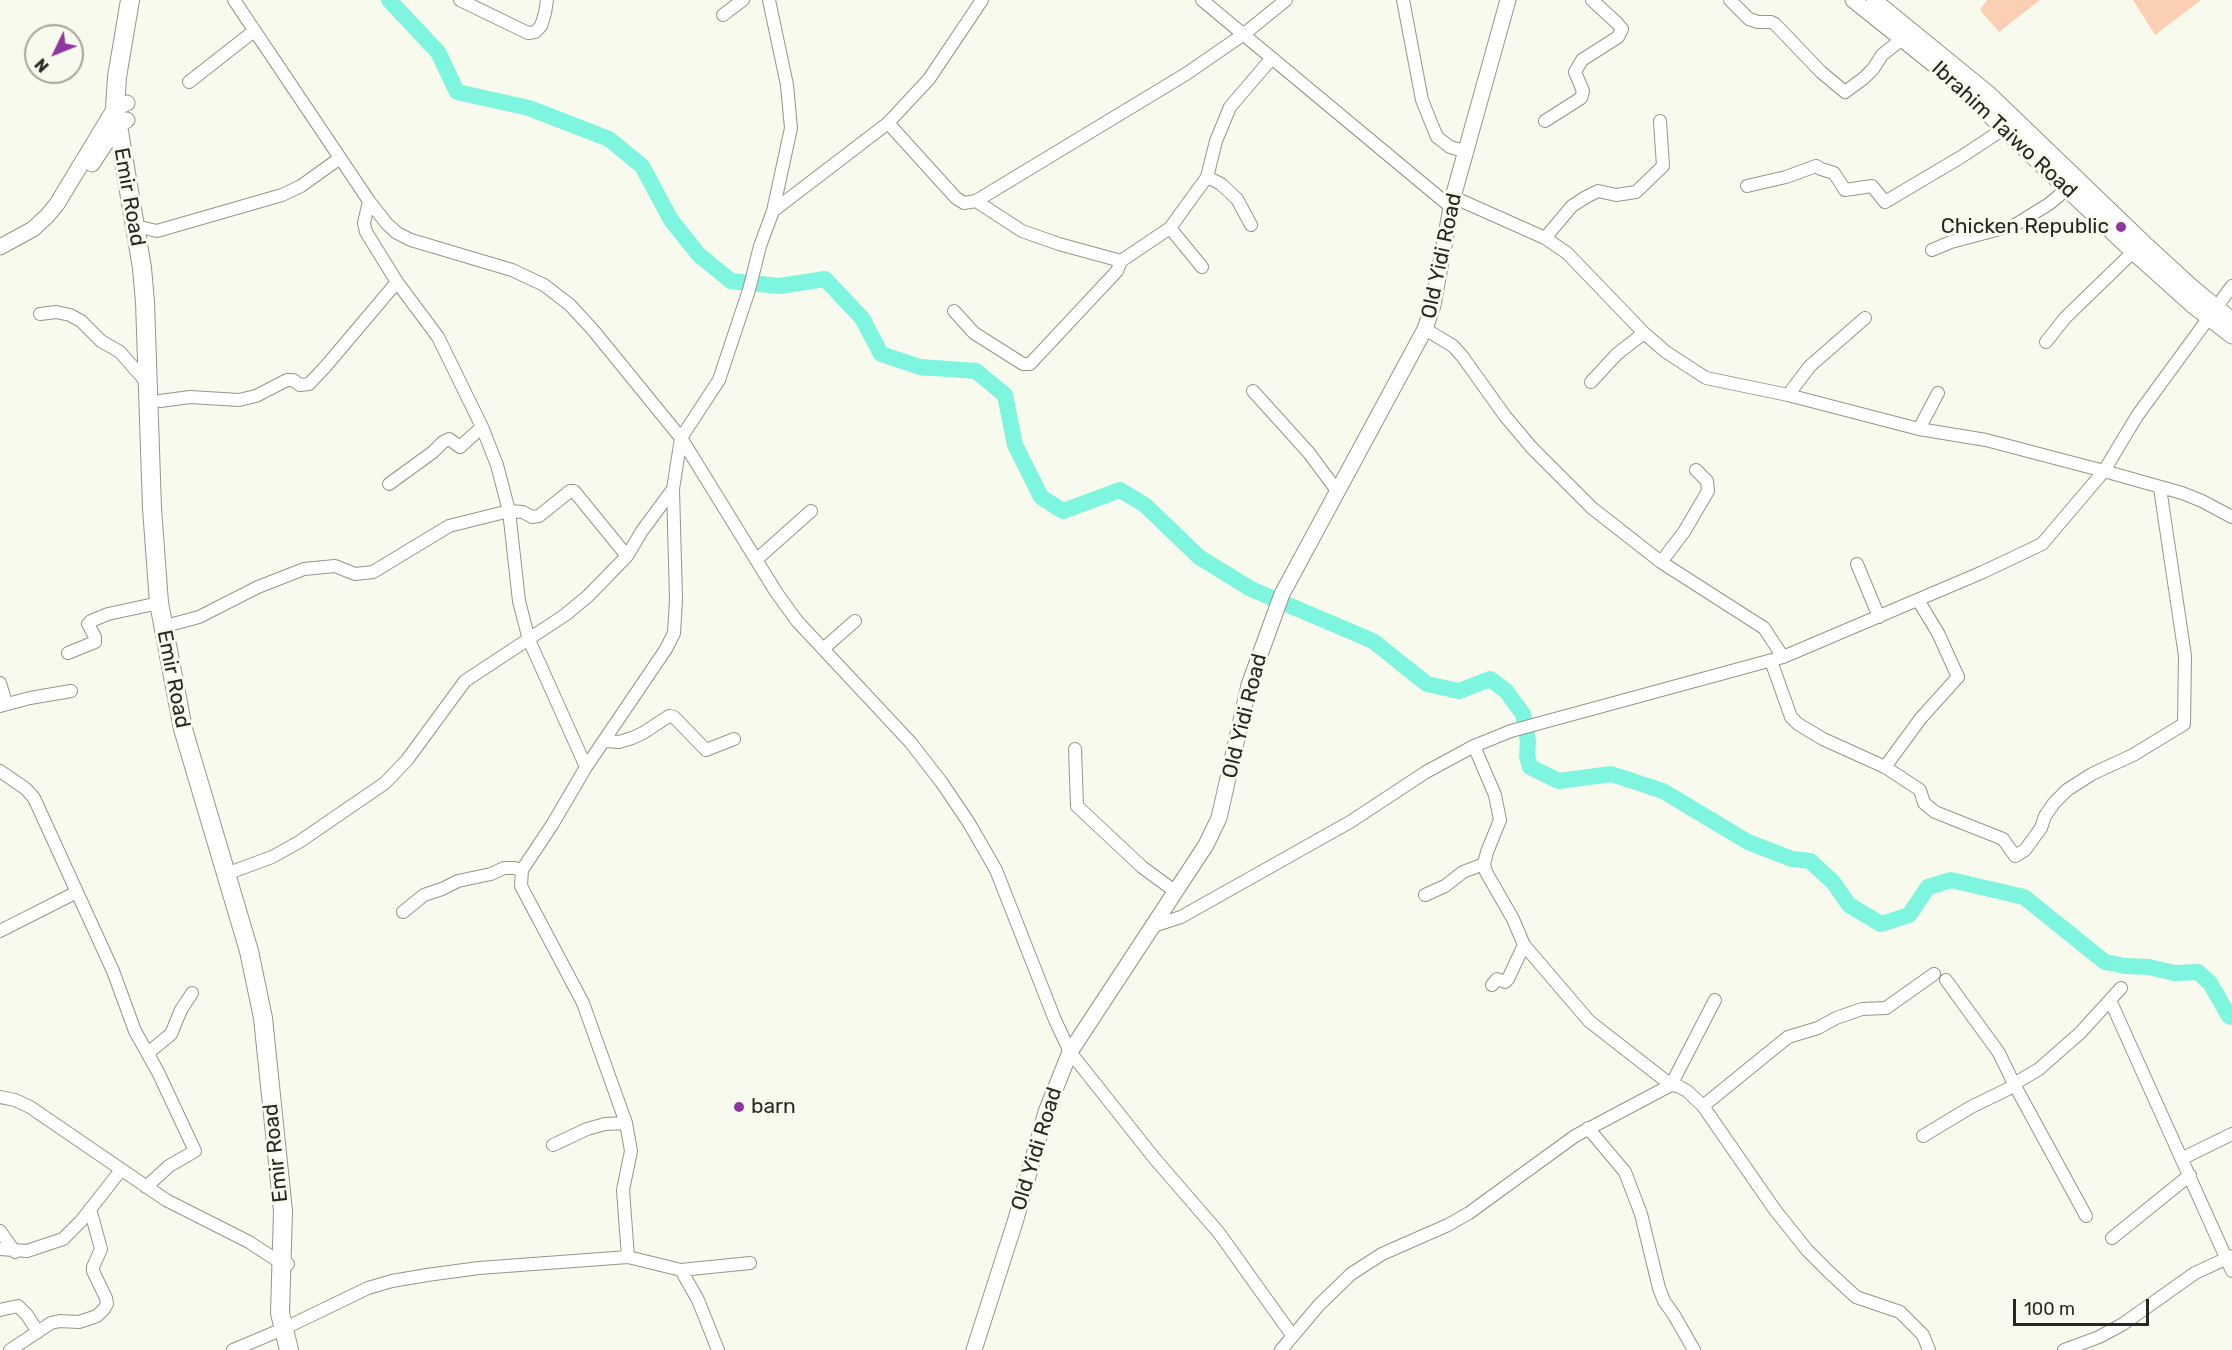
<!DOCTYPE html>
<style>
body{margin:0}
#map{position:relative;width:2232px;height:1350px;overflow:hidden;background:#f7faec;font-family:Rubik,sans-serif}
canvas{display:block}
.north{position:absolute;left:24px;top:24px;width:60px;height:60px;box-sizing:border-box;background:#f7faec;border:2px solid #a4a69c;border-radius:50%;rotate:227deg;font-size:16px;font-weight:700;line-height:24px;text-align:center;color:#272823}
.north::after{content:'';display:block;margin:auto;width:21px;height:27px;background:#8f35a0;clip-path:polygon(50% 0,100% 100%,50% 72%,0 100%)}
.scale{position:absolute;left:2013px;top:1299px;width:136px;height:27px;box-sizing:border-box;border:3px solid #272823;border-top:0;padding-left:8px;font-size:18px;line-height:21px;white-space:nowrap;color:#272823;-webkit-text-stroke:4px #f7faec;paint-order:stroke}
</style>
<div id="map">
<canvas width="2232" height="1350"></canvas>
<div class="north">N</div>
<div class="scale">100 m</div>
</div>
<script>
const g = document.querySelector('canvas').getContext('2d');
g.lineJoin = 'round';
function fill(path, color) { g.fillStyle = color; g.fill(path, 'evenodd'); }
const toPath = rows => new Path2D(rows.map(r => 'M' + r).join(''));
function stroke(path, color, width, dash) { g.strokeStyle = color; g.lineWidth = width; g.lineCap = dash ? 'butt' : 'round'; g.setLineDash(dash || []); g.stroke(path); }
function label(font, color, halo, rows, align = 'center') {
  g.font = font + ' Rubik,sans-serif'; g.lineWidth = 6; g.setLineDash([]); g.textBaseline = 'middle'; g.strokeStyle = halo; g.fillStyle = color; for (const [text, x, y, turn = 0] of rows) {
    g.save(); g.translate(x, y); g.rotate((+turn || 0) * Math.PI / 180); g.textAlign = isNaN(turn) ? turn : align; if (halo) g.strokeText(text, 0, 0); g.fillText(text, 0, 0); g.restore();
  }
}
fill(toPath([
 [1987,0,2040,0,1999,32,1980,10],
 [2133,0,2201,0,2155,35]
]), '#fbcfb4');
stroke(toPath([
 [389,0,438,52,457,92,529,108,609,139,642,166,671,220,699,255,731,281,779,286,825,279,862,318,881,354,920,367,976,371,1005,395,1015,445,1041,497,1063,511,1120,490,1145,505,1199,557,1251,589,1373,641,1427,684,1459,691,1490,679,1506,691,1523,714,1528,741,1527,756,1530,767,1559,781,1611,774,1663,791,1748,842,1792,859,1810,861,1833,882,1849,905,1881,924,1909,915,1928,887,1951,880,2024,897,2105,962,2125,966,2149,967,2174,973,2198,972,2210,983,2229,1016,2232,1017]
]), '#7ef5de', 16);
const minor = toPath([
 [234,0,369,201,387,224,397,233,411,240,512,270,544,285,570,305,593,330,681,438,776,592,797,621,911,743,942,783,969,823,996,870,1055,1020,1070,1052,1155,1159,1219,1233,1292,1335],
 [460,0,528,33,535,32,541,26,545,13,547,0],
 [1202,0,1452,208],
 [1403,0,1422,100,1428,115,1437,137,1450,147,1467,152],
 [1730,0,1749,19,1758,22,1771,22,1775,24,1821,72,1845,92,1864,78,1873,69,1882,55,1902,39],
 [723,15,743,0],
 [189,82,254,31],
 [1545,121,1581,98,1583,91,1575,72,1582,60,1618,37,1622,29,1617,23,1592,0],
 [888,123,956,198,964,203,976,201,1186,74,1244,34,1286,0],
 [1207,177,1221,184,1237,199,1251,225],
 [1747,186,1786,177,1816,166,1821,169,1834,173,1845,190,1872,186,1885,202,1961,157,2005,128],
 [1453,197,1545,238,1567,253,1644,333,1666,352,1706,378,1788,395,1919,429,1986,440,2104,471,2182,493,2202,501,2232,517],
 [369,201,364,223,366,232,397,282,438,337,482,427,497,465,509,511,519,601,529,640,586,767],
 [976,201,1022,231,1059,244,1121,261],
 [773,211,888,123,929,79,982,0],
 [144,228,157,231,282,195,301,186,340,158],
 [1170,228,1202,267],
 [1545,238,1572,206,1586,197,1598,191,1616,195,1636,192,1663,166,1660,121],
 [1932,250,1951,242,2015,225,2049,204,2067,189],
 [954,311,974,333,1023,364,1030,364,1117,271,1121,261,1170,228,1207,177,1216,141,1230,107,1272,58],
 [40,314,56,312,70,315,81,321,101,341,120,352,148,384],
 [1425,329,1453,346,1462,356,1505,416,1532,448,1592,508,1661,562,1764,628,1783,657],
 [2046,342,2065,318,2133,252],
 [1591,382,1617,354,1644,333],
 [1253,391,1309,453,1338,492],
 [1788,395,1810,366,1865,318],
 [160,401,190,397,239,400,256,396,287,380,293,380,300,385,309,384,326,366,397,282],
 [1919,429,1938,393],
 [389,484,433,452,443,442,449,439,460,447,482,427],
 [756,560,811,511],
 [1661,562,1684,532,1708,491,1707,481,1696,470],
 [1857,564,1879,617],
 [173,624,199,617,258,587,304,569,335,566,355,574,373,572,449,526,509,511,523,512,532,517,539,516,570,491,574,491,627,556],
 [823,649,855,621],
 [68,653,95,642,95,637,88,624,91,621,108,614,159,603],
 [1771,661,1791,717,1798,724,1823,739,1885,767,1920,790,1924,803,1935,812,2003,839,2015,856,2025,850,2041,828,2045,816,2054,803,2067,790,2092,774,2133,755,2184,724,2185,656,2160,488],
 [0,683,6,703],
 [0,706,30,698,71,691],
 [605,741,619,742,632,738,643,733,669,716,674,717,706,750,734,739],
 [1474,746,1495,795,1500,820,1487,852,1484,864,1486,872,1513,919,1524,945,1589,1021,1671,1085,1678,1086,1687,1091,1703,1106,1775,1210,1807,1250,1829,1272,1856,1297,1900,1312,1923,1335,1929,1350],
 [1075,749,1077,806,1142,867,1176,892],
 [1885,767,1921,718,1958,677,1938,633,1918,600],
 [0,771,26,789,34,798,113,971,135,1031,158,1072,195,1151,169,1166,146,1187],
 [226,874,272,857,299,842,385,783,407,760,465,681,565,615,588,596,627,556,642,531,673,489,681,438,719,380,749,290,760,246,773,211,791,128,787,85,769,0],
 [1425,895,1445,886,1463,872,1484,864],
 [403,912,424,895,442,889,458,881,491,874,504,868,514,868,522,870],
 [1153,926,1181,917,1350,822,1426,772,1474,746,1511,731,1783,657,1983,572,2042,544,2104,471,2137,416,2232,286],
 [0,931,77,892],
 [1492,985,1497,979,1505,982,1508,979,1524,945],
 [2110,1000,2232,1271],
 [148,1053,171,1034,181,1010,192,993],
 [0,1097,15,1100,30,1107,166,1200,249,1242,281,1263,288,1264],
 [1703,1106,1788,1037,1818,1028,1836,1018,1862,1009,1886,1008,1934,974],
 [1588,1128,1625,1172,1641,1214,1659,1288,1664,1301,1674,1315,1694,1350],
 [1923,1136,1971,1107,2008,1089,2014,1084,1999,1053,1946,980],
 [553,1145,587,1129,605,1124,626,1123],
 [2183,1158,2232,1134],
 [2086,1216,2014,1084,2039,1069,2080,1033,2121,988],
 [0,1231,15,1252],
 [2112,1238,2190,1175],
 [0,1249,27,1251,63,1239,81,1221,121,1170],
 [628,1257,623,1190,631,1151,626,1123,583,1003,521,886,522,870,552,825,586,767,666,649,674,633,676,599,673,489],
 [681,1270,698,1300,718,1350],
 [0,1310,18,1306,27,1315,38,1332],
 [10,1350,51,1323,60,1321,79,1322,97,1316,104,1309,107,1304,106,1298,93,1271,93,1267,101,1249,90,1209],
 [233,1350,283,1329,368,1288,392,1281,427,1275,479,1268,628,1257,681,1270,750,1263],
 [1281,1350,1319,1305,1351,1274,1382,1254,1448,1225,1469,1213,1575,1136,1671,1085,1715,1000],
 [2064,1350,2099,1337,2123,1324,2195,1273,2232,1256]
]);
const major = toPath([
 [1853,0,1948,76,2133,252,2192,305,2232,336],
 [1874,0,1988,93,2144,243,2192,287,2232,320],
 [92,164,117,126,127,120],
 [0,247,33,229,47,216,57,204,115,108,127,103],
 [974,1350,1016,1219,1046,1112,1070,1052,1206,845,1219,818,1249,685,1282,594,1425,329,1433,305,1453,197,1508,0]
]);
const highway = toPath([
 [130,0,117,77,115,108,142,268,145,302,152,508,159,603,183,729,249,951,263,1018,283,1211,280,1313,289,1350]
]);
stroke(minor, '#94978a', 14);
stroke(major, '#94978a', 17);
stroke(highway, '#94978a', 20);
stroke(minor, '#fff', 12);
stroke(major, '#fff', 15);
stroke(highway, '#fff', 18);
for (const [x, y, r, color] of [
 [2121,227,6,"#8f35a0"],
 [739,1107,6,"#8f35a0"]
]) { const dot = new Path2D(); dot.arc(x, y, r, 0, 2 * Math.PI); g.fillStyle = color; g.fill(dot); stroke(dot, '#f7faec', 2); }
label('21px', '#272823', '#f7faec', [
 ["Ibrahim Taiwo Road",2004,130,43],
 ["Emir Road",129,197,80],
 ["Old Yidi Road",1442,256,-78],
 ["Emir Road",173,679,79],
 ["Old Yidi Road",1245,716,-76],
 ["Old Yidi Road",1037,1149,-73],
 ["Emir Road",276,1153,-96]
]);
label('21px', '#272823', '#f7faec', [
 ["Chicken Republic",2109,227],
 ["barn",751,1107,"left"]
], 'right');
</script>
